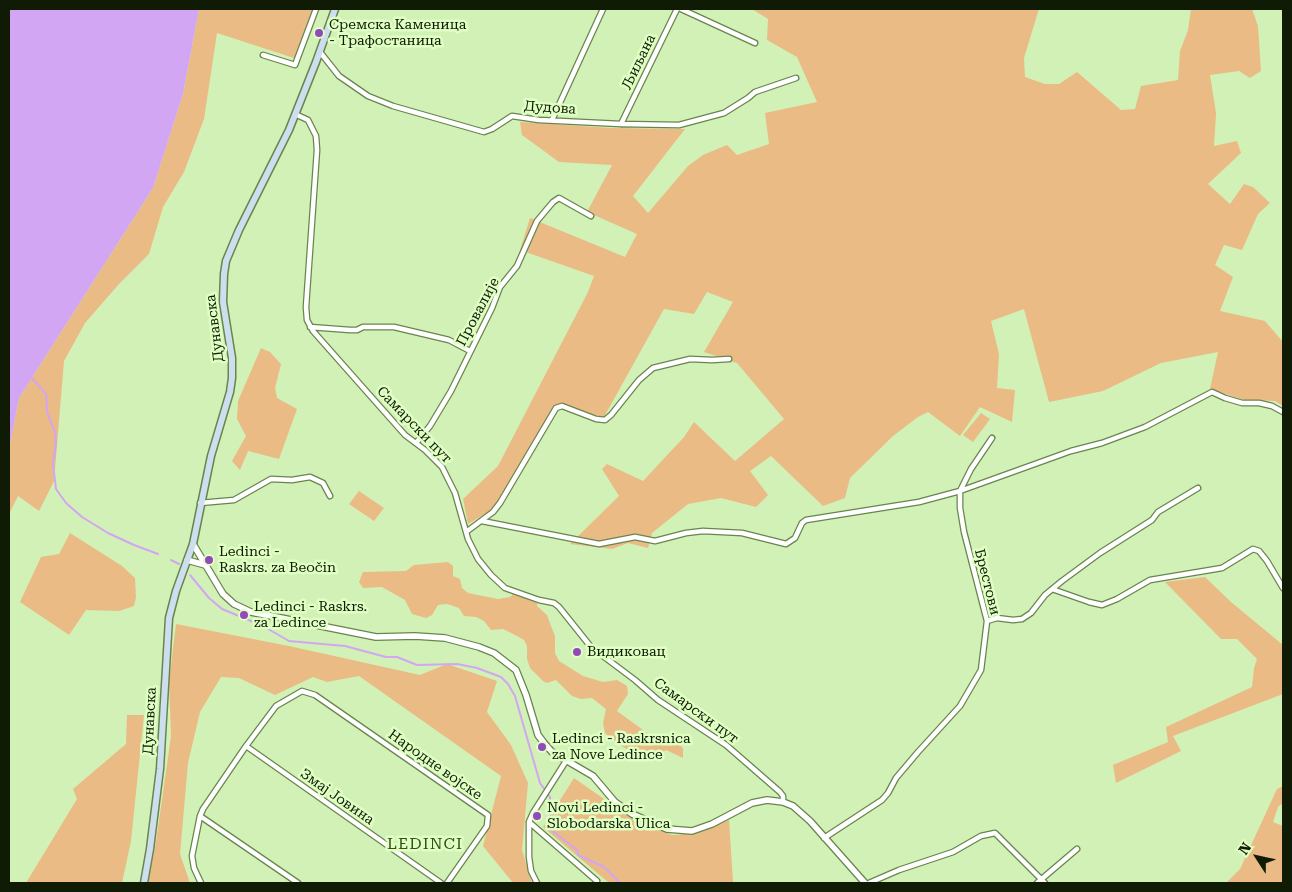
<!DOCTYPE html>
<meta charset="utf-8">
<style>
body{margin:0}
#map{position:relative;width:1292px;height:892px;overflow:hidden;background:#d2f1b6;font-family:"Roboto Serif",serif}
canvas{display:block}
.frame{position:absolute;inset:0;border:10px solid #101b05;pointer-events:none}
.north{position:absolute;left:1232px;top:832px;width:50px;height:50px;-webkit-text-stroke:4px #dfffc3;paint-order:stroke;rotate:305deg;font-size:14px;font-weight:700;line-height:20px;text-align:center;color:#101b05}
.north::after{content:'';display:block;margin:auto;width:18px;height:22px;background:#101b05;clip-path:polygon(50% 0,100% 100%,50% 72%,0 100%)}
</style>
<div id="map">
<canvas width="1292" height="892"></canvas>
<div class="frame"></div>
<div class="north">N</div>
</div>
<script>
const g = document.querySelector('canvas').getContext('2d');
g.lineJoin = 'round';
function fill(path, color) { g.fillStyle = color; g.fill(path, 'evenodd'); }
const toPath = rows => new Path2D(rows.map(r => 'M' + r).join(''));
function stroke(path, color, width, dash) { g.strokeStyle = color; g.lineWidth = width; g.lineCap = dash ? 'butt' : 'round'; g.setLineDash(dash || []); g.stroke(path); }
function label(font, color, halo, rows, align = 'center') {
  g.font = font + ' "Roboto Serif",serif'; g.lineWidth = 5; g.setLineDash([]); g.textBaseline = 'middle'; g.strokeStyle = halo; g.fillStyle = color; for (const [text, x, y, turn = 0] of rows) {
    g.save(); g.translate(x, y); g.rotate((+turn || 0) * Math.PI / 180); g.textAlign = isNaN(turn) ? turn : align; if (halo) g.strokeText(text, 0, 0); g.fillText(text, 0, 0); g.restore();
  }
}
fill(toPath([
 [199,9,319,9,300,60,217,33,204,119,184,172,163,207,149,254,119,284,85,323,64,361,54,481,39,511,18,496,9,514,9,450,19,398,153,188,183,94],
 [752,9,1039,9,1024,58,1025,77,1045,84,1059,84,1077,72,1121,110,1135,109,1141,86,1178,80,1180,51,1188,30,1191,9,1252,9,1258,26,1261,71,1250,78,1239,71,1210,75,1216,113,1214,146,1237,141,1241,153,1208,184,1230,204,1244,184,1253,187,1270,203,1258,214,1242,250,1224,245,1215,265,1233,277,1220,311,1265,321,1283,342,1283,406,1275,401,1244,400,1210,389,1218,352,1161,363,1103,391,1049,402,1024,309,991,321,999,354,997,388,1015,390,1012,422,980,407,960,436,928,412,918,417,893,436,850,478,845,498,823,506,771,456,750,471,768,495,756,507,721,498,688,504,652,533,648,548,628,543,612,549,570,544,619,496,602,469,607,464,643,481,684,437,694,422,735,461,784,419,737,363,704,352,733,302,707,292,694,314,664,309,604,417,560,407,545,422,493,509,468,524,463,499,498,466,588,292,594,276,520,250,530,218,625,257,637,234,587,212,612,165,559,162,522,135,520,122,612,128,685,129,633,196,648,213,688,166,703,155,727,145,737,155,769,144,765,113,817,102,797,57,767,40,768,19],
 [261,348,270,352,281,364,275,388,277,398,297,409,279,459,248,451,240,470,232,461,246,436,237,419,238,401],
 [981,413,990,419,973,442,963,435],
 [359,491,384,508,374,521,349,504],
 [70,533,122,566,135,578,136,597,134,606,119,611,86,610,69,635,20,602,41,557,59,554],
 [448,562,453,566,453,576,460,579,462,588,468,593,498,599,510,597,514,593,537,603,537,606,547,615,551,626,555,636,555,653,559,661,583,676,603,682,617,680,627,686,628,694,617,711,654,738,667,735,683,748,683,758,666,750,657,756,631,752,613,740,605,733,603,723,606,709,592,698,581,699,572,696,556,680,547,683,543,681,530,668,527,659,527,646,524,640,517,636,503,629,491,630,484,621,476,617,464,616,459,608,447,604,438,605,432,615,426,618,412,614,405,600,382,587,363,588,359,582,363,572,406,571,414,565],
 [1205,577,1231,602,1283,645,1283,694,1173,736,1181,751,1116,783,1113,765,1168,742,1166,727,1252,687,1254,668,1257,659,1237,639,1221,639,1165,582],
 [176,624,289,646,420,675,447,664,497,681,487,712,511,745,528,783,522,850,532,883,513,883,483,846,501,776,359,676,327,682,313,677,275,695,239,678,221,677,200,712,188,763,180,854,190,883,148,883,156,842,171,736,169,681],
 [127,715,144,715,131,841,122,883,26,883,77,799,73,789,126,744],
 [574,778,631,818,672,835,698,833,729,820,733,882,735,883,609,883,543,827],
 [1283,786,1283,803,1278,807,1273,822,1283,826,1283,883,1226,883,1240,869,1277,789]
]), '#eabb85');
fill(toPath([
 [9,9,199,9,183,94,153,188,19,398,9,450]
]), '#d2a6f2');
stroke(toPath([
 [31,377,46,394,47,412,55,432,56,443,53,464,56,489,66,503,82,517,108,533,134,545,158,554],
 [171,560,179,564],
 [190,575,209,598,222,609,263,626,289,641,345,646,386,657,397,657,417,665,457,664,477,668,501,677,508,684,515,696,540,783,550,797,551,830,577,850,578,855,604,867,620,883]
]), '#d2a6f2', 2);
const minor = toPath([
 [681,9,755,43],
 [320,52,339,76,368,96,393,106,484,132,492,129,512,116,539,120,621,124,679,125,724,113,748,98,755,92,796,78],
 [263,55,295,65,316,9],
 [295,114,308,120,316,136,317,150,306,307,307,320,313,331,405,435,425,450,442,467,455,493,468,539,478,559,491,575,505,588,539,600,554,603,559,607,591,647,635,680,658,700,726,745,780,792,783,796,783,802],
 [552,120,603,9],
 [621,124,677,9],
 [310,327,350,330,357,330,363,327,394,327,449,340,470,351],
 [416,443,430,426,451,391,492,308,500,287,517,266,537,221,553,202,559,198,591,216],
 [200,503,234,500,271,479,292,480,310,477,323,483,330,496],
 [482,521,599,544,635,537,655,541,686,533,703,531,742,533,786,544,795,538,802,523,806,520,919,502,960,491,1071,451,1102,443,1145,427,1212,392,1225,398,1242,403,1259,403,1272,406,1283,412],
 [466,532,493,512,500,503,556,408,562,406,596,419,605,420,611,415,639,380,653,368,690,359,712,360,729,359],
 [1052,589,1089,602,1102,605,1117,599,1150,580,1222,568,1253,549,1259,551,1267,561,1283,588],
 [987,621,997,618,1013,620,1022,619,1031,613,1045,595,1062,581,1100,553,1152,520,1158,512,1198,488],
 [246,746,441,883],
 [200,816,298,883],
 [529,822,597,881],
 [824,838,882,800,888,793,896,778,918,752,960,706,981,670,987,621,964,532,960,508,960,491,971,469,992,438],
 [201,883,194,868,192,856,200,816,203,809,246,746,276,706,302,691,315,695,488,815,487,826,447,883],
 [537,883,531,871,529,857,529,822,533,813,566,761],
 [869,883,899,870,953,852,981,836,995,833,1045,883],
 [1037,883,1077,849]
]);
const tertiary = toPath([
 [193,544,223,594,234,604,251,612,376,637,415,636,445,638,479,647,494,653,516,670,526,695,538,735,544,743,552,752,593,776,615,802,632,814,667,829,692,831,712,824,752,803,767,800,783,802,793,806,810,821,865,883],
 [187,560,205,565]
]);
const secondary = toPath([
 [144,883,150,849,160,769,169,618,176,591,193,544,211,456,230,392,232,378,232,358,223,302,224,274,226,261,239,230,289,130,316,62,335,9]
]);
stroke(minor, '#69854e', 7);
stroke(tertiary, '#69854e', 8);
stroke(secondary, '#69854e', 9);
stroke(minor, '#fff', 4.5);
stroke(tertiary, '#fff', 5.5);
stroke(secondary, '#cddeef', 6);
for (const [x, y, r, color] of [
 [319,33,5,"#9149bc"],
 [209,560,5,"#9149bc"],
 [244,615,5,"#9149bc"],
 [577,652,5,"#9149bc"],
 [542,747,5,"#9149bc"],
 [537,816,5,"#9149bc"]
]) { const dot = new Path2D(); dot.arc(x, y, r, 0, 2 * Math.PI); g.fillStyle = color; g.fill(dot); stroke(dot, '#dfffc3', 2); }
label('14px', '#101b05', '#dfffc3', [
 ["Сремска Каменица",329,25],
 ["- Трафостаница",329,41],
 ["Ledinci -",219,552],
 ["Raskrs. za Beočin",219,568],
 ["Ledinci - Raskrs.",254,607],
 ["za Ledince",254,623],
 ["Видиковац",587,652],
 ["Ledinci - Raskrsnica",552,739],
 ["za Nove Ledince",552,755],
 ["Novi Ledinci -",547,808],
 ["Slobodarska Ulica",547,824]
], 'left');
label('14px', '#101b05', '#dfffc3', [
 ["Љиљана",639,62,-64],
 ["Дудова",550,108,4],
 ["Провалије",478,312,-62],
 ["Дунавска",215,328,-97],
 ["Самарски пут",414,425,46],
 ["Брестови",987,582,76],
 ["Самарски пут",696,711,36],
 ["Дунавска",150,721,-87],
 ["Народне војске",435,765,35],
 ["Змај Јовина",337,797,35]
]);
g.letterSpacing = '1px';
label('16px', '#37501b', '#dfffc3', [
 ["LEDINCI",425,844]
]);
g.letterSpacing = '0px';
</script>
